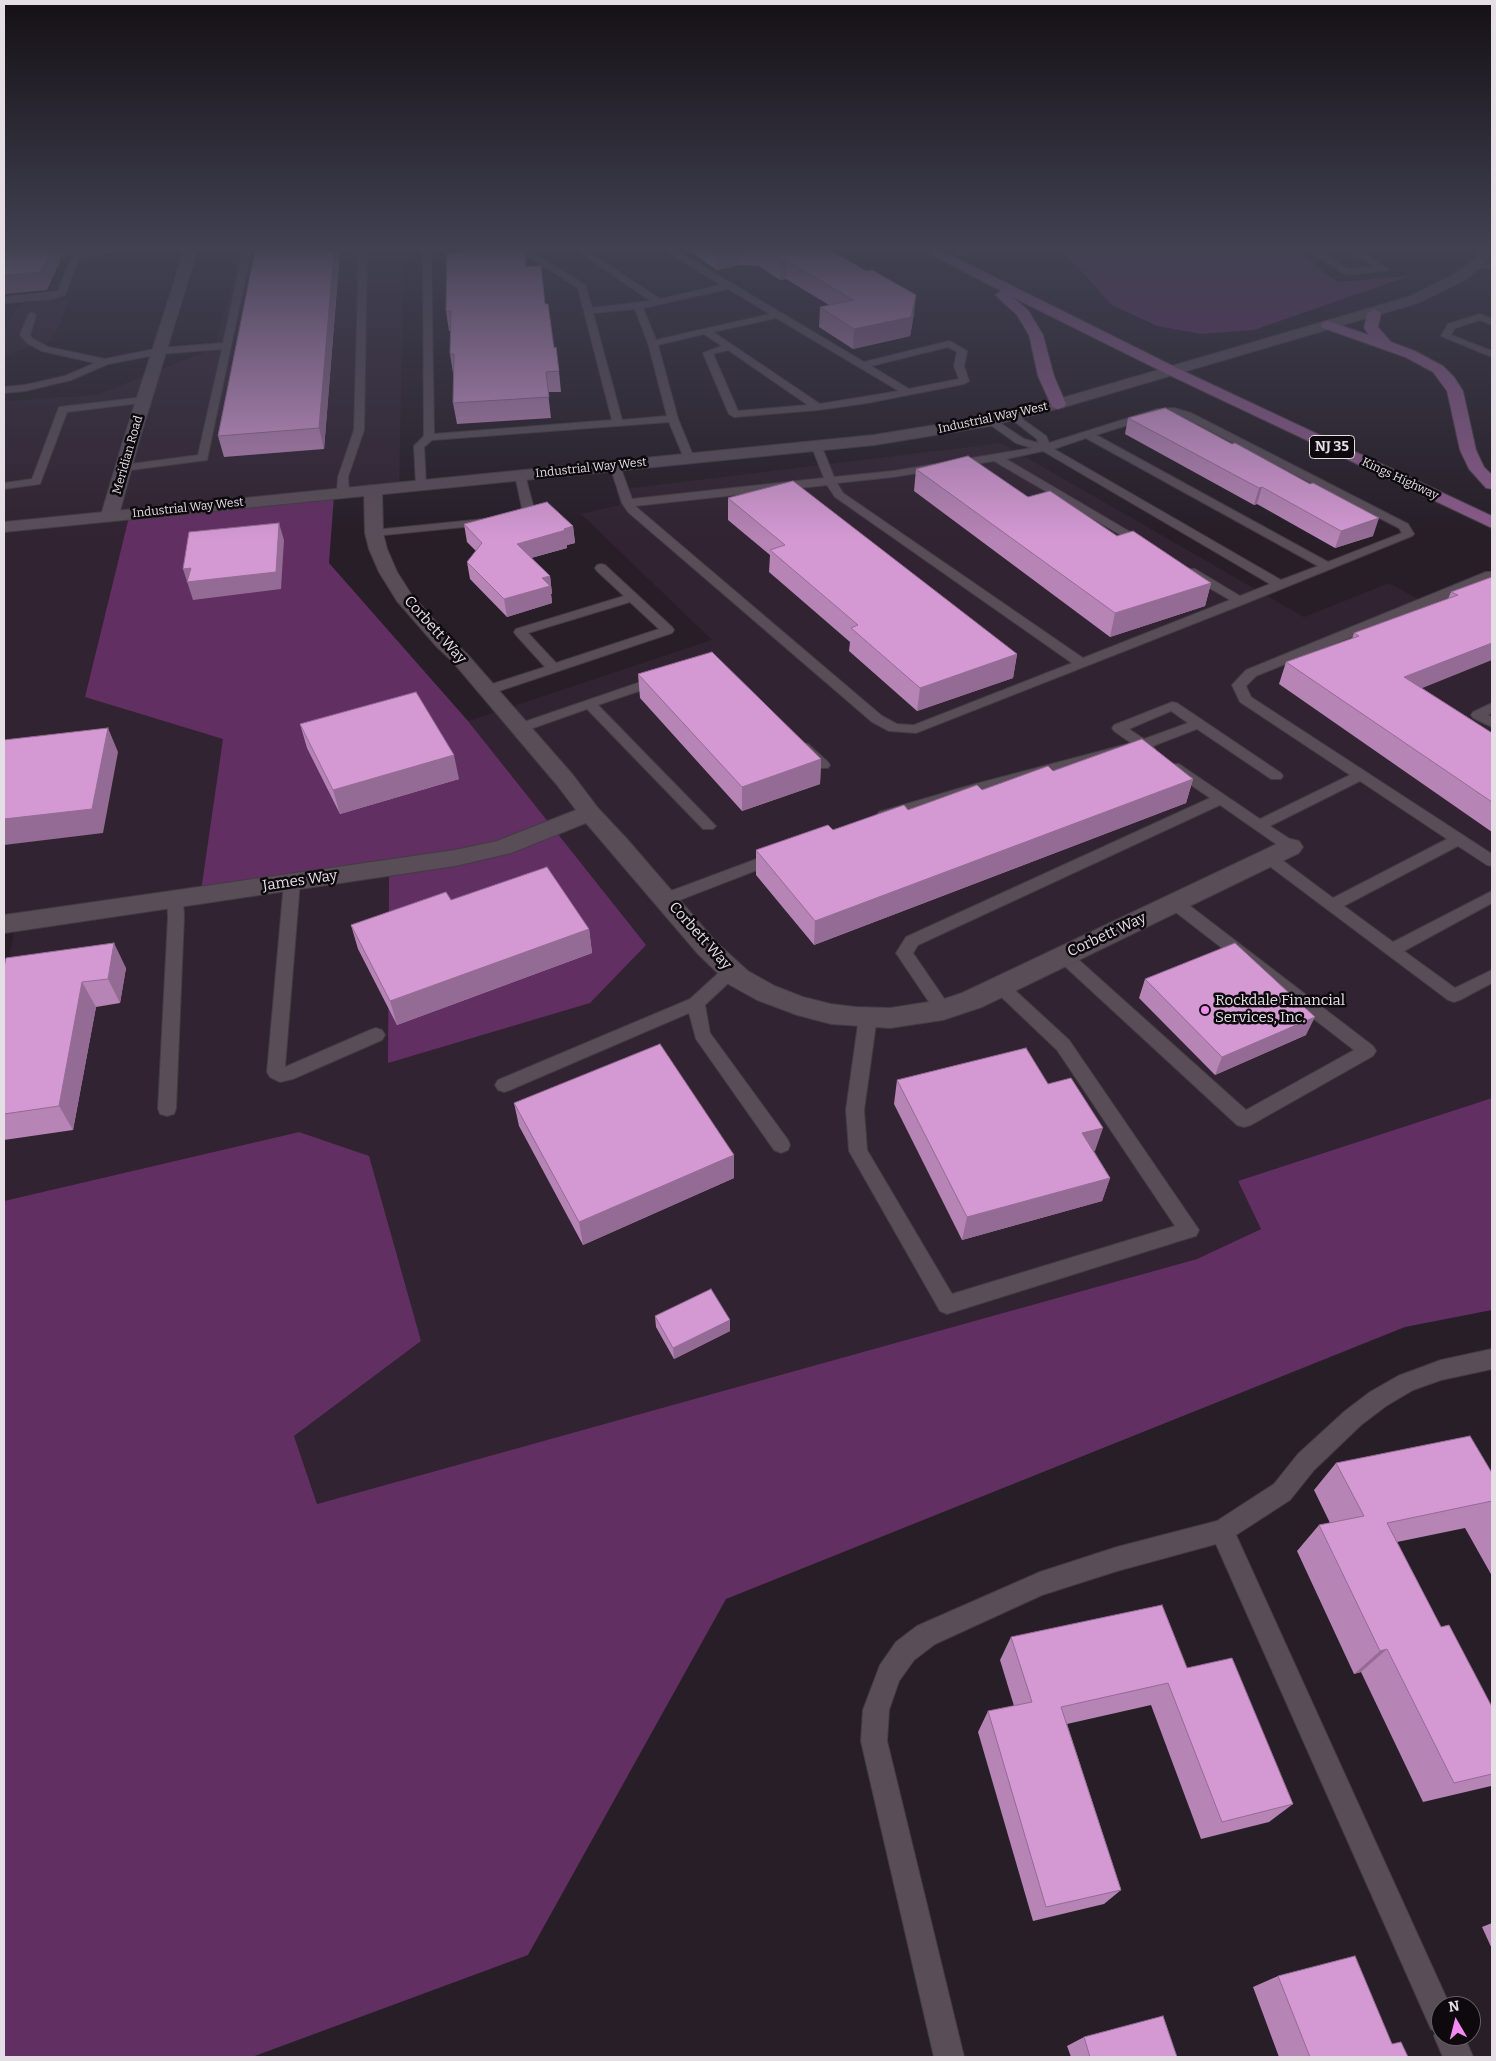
<!DOCTYPE html>
<style>
body{margin:0}
#map{position:relative;width:1496px;height:2061px;overflow:hidden;background:#271e27;font-family:Bitter,serif}
canvas{display:block}
.frame{position:absolute;inset:0;border:5px solid #e5dfe5;pointer-events:none}
.north{position:absolute;left:1431px;top:1996px;width:50px;height:50px;box-sizing:border-box;background:#0d090d;border:1px solid #635f63;border-radius:50%;rotate:352deg;font-size:14px;font-weight:700;line-height:20px;text-align:center;color:#e5dfe5}
.north::after{content:'';display:block;margin:auto;width:18px;height:22px;background:#f38af2;clip-path:polygon(50% 0,100% 100%,50% 72%,0 100%)}
</style>
<div id="map">
<canvas width="1496" height="2061"></canvas>
<div class="frame"></div>
<div class="north">N</div>
</div>
<script>
const g = document.querySelector('canvas').getContext('2d');
g.lineJoin = 'round';
function fill(path, color) { g.fillStyle = color; g.fill(path, 'evenodd'); }
const toPath = rows => new Path2D(rows.map(r => 'M' + r).join(''));
function stroke(path, color, width, dash) { g.strokeStyle = color; g.lineWidth = width; g.lineCap = dash ? 'butt' : 'round'; g.setLineDash(dash || []); g.stroke(path); }
function label(font, color, halo, rows, align = 'center') {
  g.font = font + ' Bitter,serif'; g.lineWidth = 5; g.setLineDash([]); g.textBaseline = 'middle'; g.strokeStyle = halo; g.fillStyle = color; for (const [text, x, y, turn = 0] of rows) {
    g.save(); g.translate(x, y); g.rotate((+turn || 0) * Math.PI / 180); g.textAlign = isNaN(turn) ? turn : align; if (halo) g.strokeText(text, 0, 0); g.fillText(text, 0, 0); g.restore();
  }
}
fill(toPath([
 [241,251,404,251,399,489,312,497,223,739,389,869,388,1062,645,945,468,721,712,640,581,514,620,505,616,490,1001,443,1304,617,1389,583,1492,640,1492,1098,1238,1181,1261,1229,1197,1259,317,1504,294,1436,421,1341,299,1132,4,1201,4,981,15,928,4,930,4,401,97,395,214,348],
 [41,297,70,300,52,341,4,355,4,330,17,306]
]), '#312331');
fill(toPath([
 [1063,251,1295,251,1338,282,1409,276,1254,330,1201,334,1157,326,1112,305],
 [334,495,329,563,468,721,646,945,590,1003,388,1063,389,869,200,898,223,739,85,697,129,517],
 [1492,1098,1492,1310,1405,1327,726,1599,528,1955,252,2057,4,2057,4,1201,299,1132,369,1156,421,1341,294,1436,317,1504,1197,1259,1261,1229,1238,1181]
]), '#622f62');
const service = toPath([
 [67,251,116,251,112,253,80,256,65,295,53,299,4,303,4,297,58,291,72,256,4,260,4,256,67,251],
 [243,251,251,251,207,460,123,471,118,468,123,465,198,455,222,349,160,354,108,364,71,380,25,391,4,393,4,387,25,385,65,376,95,363,42,351,27,343,20,335,28,315,32,312,36,315,30,335,33,339,48,347,105,359,160,348,223,343,243,251],
 [359,251,367,251,364,430,348,477,349,492,343,495,337,492,338,477,354,430,359,251],
 [423,251,431,251,434,434,612,420,578,288,520,251,530,251,585,285,592,308,651,301,577,251,587,251,660,299,721,285,666,251,677,251,864,362,949,341,952,342,967,351,964,366,969,381,964,384,867,403,818,410,734,417,729,414,703,353,722,346,704,334,658,345,678,419,694,458,693,460,685,460,684,458,669,422,432,440,424,447,426,485,421,488,416,485,414,446,424,436,423,251],
 [728,289,770,314,656,340,643,308,728,289],
 [635,309,648,343,667,416,622,420,593,313,635,309],
 [776,318,899,391,820,404,713,332,776,318],
 [948,347,957,352,954,366,959,379,909,389,871,366,948,347],
 [728,350,808,405,738,411,713,354,728,350],
 [960,251,973,251,960,256,956,254,960,251],
 [1309,251,1319,251,1348,269,1375,267,1349,251,1360,251,1388,269,1384,271,1346,275,1309,251],
 [1474,262,1492,265,1492,269,1474,266,1474,262],
 [1480,314,1492,319,1492,325,1480,320,1455,328,1451,335,1492,351,1492,357,1441,336,1448,324,1480,314],
 [144,397,148,398,148,402,67,412,40,484,4,489,4,483,32,479,59,407,144,397],
 [1174,408,1191,413,1408,524,1414,534,1412,536,1244,604,916,733,889,731,872,722,628,512,622,503,610,466,615,463,620,466,632,499,824,478,811,445,816,442,821,445,834,477,893,471,1032,448,1016,443,985,421,990,418,994,419,1024,439,1038,443,1037,439,1010,418,1010,414,1014,413,1046,436,1049,443,1157,409,1174,408],
 [1162,414,1173,414,1183,417,1399,528,1402,533,1328,562,1096,435,1162,414],
 [1086,438,1318,566,1281,580,1054,449,1086,438],
 [1043,451,1270,584,1240,596,1195,569,1187,569,1185,572,1187,575,1230,600,1083,658,843,493,837,483,893,477,994,461,1141,547,1149,547,1151,545,1149,543,1006,459,1043,451],
 [827,485,835,497,1072,663,914,725,897,724,882,716,635,506,827,485],
 [520,472,525,475,534,509,523,518,504,523,374,536,368,533,374,530,504,517,515,514,522,508,515,475,520,472],
 [601,564,605,565,672,627,674,630,672,633,493,693,483,693,481,690,483,687,545,667,516,635,514,632,516,629,624,596,597,571,595,568,597,565,601,564],
 [630,602,659,629,556,663,528,633,630,602],
 [1486,572,1492,572,1492,580,1256,676,1246,686,1251,697,1492,854,1492,866,1487,865,1458,846,1344,906,1393,942,1492,891,1492,903,1404,951,1455,988,1492,970,1492,983,1460,1000,1454,1002,1448,1000,1264,862,1261,858,1264,854,1274,854,1333,898,1447,839,1360,781,1270,826,1296,843,1299,847,1296,851,1286,851,1220,805,918,945,913,953,952,1010,949,1014,943,1016,937,1014,896,953,906,937,1210,798,1169,770,1167,767,1169,764,1179,764,1260,819,1350,775,1240,702,1232,685,1246,670,1486,572],
 [661,675,668,679,666,682,598,705,713,823,716,826,713,829,703,829,587,709,525,731,515,731,513,728,515,725,661,675],
 [1172,702,1177,703,1281,773,1283,776,1281,779,1271,779,1197,729,1153,746,1155,749,1153,752,1148,753,1140,750,974,793,884,820,879,818,877,815,879,812,964,787,1131,743,1114,731,1112,728,1114,725,1172,702],
 [1171,711,1188,723,1144,739,1129,729,1171,711],
 [1492,703,1492,713,1488,715,1492,717,1492,727,1473,718,1471,715,1473,712,1492,703],
 [803,743,808,744,828,762,830,765,828,768,818,768,798,750,796,747,798,744,803,743],
 [778,851,783,852,786,856,783,860,672,903,666,904,660,903,658,899,660,895,778,851],
 [292,877,298,878,300,882,285,1067,370,1030,376,1028,382,1030,385,1035,382,1040,293,1079,280,1082,270,1077,267,1072,284,882,286,878,292,877],
 [175,894,181,895,183,899,184,917,176,1109,174,1114,167,1116,160,1114,158,1109,168,917,167,899,169,895,175,894],
 [1175,898,1181,899,1373,1046,1376,1051,1373,1056,1251,1125,1244,1127,1237,1125,1058,960,1056,956,1058,952,1064,950,1070,952,1246,1110,1354,1050,1169,907,1167,903,1169,899,1175,898],
 [731,965,737,967,739,971,737,975,705,1005,710,1033,788,1140,790,1145,788,1150,781,1153,774,1150,696,1039,689,1013,510,1090,504,1092,498,1090,495,1085,498,1080,690,999,725,967,731,965],
 [1000,980,1006,982,1069,1040,1199,1230,1196,1236,1189,1238,947,1314,940,1311,849,1151,846,1110,859,1017,862,1012,868,1011,874,1012,877,1017,864,1110,867,1150,952,1294,1175,1226,1057,1050,994,990,992,986,994,982,1000,980],
 [1492,1349,1492,1369,1441,1380,1413,1390,1386,1406,1361,1425,1314,1470,1290,1500,1236,1535,1450,2006,1441,2006,1441,2036,1464,2036,1473,2057,1443,2057,1434,2036,1436,2032,1431,2029,1216,1544,1117,1571,1042,1595,935,1644,914,1660,899,1681,889,1710,887,1741,964,2057,934,2057,861,1741,863,1710,880,1665,896,1642,917,1626,1040,1572,1117,1547,1217,1521,1274,1484,1298,1454,1345,1411,1370,1392,1398,1376,1441,1360,1492,1349]
]);
const minor = toPath([
 [184,251,197,251,139,441,119,515,116,519,110,520,104,519,101,515,123,441,184,251],
 [373,485,379,486,382,490,383,533,387,549,397,572,411,594,451,639,467,654,573,775,598,808,627,839,716,942,748,971,775,986,803,997,831,1004,856,1007,890,1008,941,1000,962,993,1283,841,1291,839,1299,841,1303,847,1299,853,982,1007,943,1020,890,1028,831,1024,797,1015,757,1000,730,985,698,954,586,823,511,853,455,866,4,933,4,915,455,850,497,841,576,810,557,785,453,662,437,647,397,601,379,572,369,549,365,533,364,490,367,486,373,485]
]);
const tertiary = toPath([
 [1481,251,1492,251,1482,267,1465,280,1418,303,1064,407,990,426,874,445,4,532,4,522,874,435,990,416,1052,401,1408,297,1455,274,1472,261,1481,251]
]);
const primary = toPath([
 [925,251,942,251,1177,368,1492,516,1492,528,1167,374,1012,297,1028,310,1043,335,1054,376,1066,404,1064,407,1058,409,1052,407,1038,376,1029,335,1017,315,995,295,1001,291,925,251],
 [1374,309,1381,313,1378,327,1391,342,1415,351,1443,366,1454,377,1463,391,1476,450,1484,467,1492,475,1492,489,1486,488,1469,469,1460,450,1447,391,1433,372,1405,357,1323,328,1321,325,1323,322,1328,321,1369,335,1364,328,1367,313,1374,309]
]);
stroke(service, '#433c43', 2);
stroke(minor, '#433c43', 2);
stroke(tertiary, '#433c43', 2);
stroke(primary, '#433c43', 2);
fill(service, '#594d58');
fill(minor, '#594d58');
fill(tertiary, '#594d58');
fill(primary, '#8b5a8a');
fill(toPath([
 [255,251,340,251,324,449,224,457,218,436],
 [689,251,832,251,914,314,910,336,853,349,819,327,820,307,829,305,786,279,780,280,759,266,740,265,717,270],
 [527,267,545,304,554,348,559,371,561,392,548,392,551,418,457,424,453,403,453,373,450,354,451,331,449,331,446,311],
 [1128,418,1373,536,1335,548,1257,504,1254,505,1125,434],
 [916,469,1028,497,1117,536,1211,583,1205,606,1110,637,914,491],
 [728,498,1017,654,1013,678,917,711,849,651,850,642,769,572,770,555,728,520],
 [464,524,573,526,575,543,567,545,567,548,531,558,550,576,552,594,551,594,552,603,507,617,470,579,467,562,476,551,467,542],
 [1492,577,1422,688,1492,733,1492,832,1279,684,1286,662,1352,639,1354,633,1448,599,1451,592],
 [638,674,821,759,820,784,742,811,640,698],
 [300,724,459,779,340,814,307,748],
 [1053,771,1193,779,1186,803,814,945,756,875,756,850],
 [451,900,589,929,592,953,397,1025,358,949,351,925],
 [4,967,126,968,120,1003,96,1007,73,1130,4,1140],
 [1145,979,1306,1035,1215,1075,1139,998],
 [897,1080,1048,1084,1095,1151,1094,1151,1110,1178,1102,1201,962,1240,894,1104],
 [514,1103,734,1178,583,1245,519,1126],
 [655,1316,730,1331,674,1359,656,1327],
 [1336,1463,1492,1473,1492,1576,1465,1528,1397,1542,1441,1627,1492,1707,1492,1785,1491,1786,1423,1802,1361,1672,1354,1674,1297,1551,1319,1525,1330,1523,1314,1490],
 [1011,1637,1187,1668,1293,1804,1269,1822,1201,1839,1151,1705,1067,1724,1121,1890,1104,1904,1033,1921,978,1732,988,1711,1014,1706,1000,1660],
 [1492,1923,1492,1949,1482,1927],
 [1278,1976,1392,2044,1408,2057,1279,2057,1253,1987],
 [1084,2037,1177,2057,1071,2057,1067,2046]
]), '#b684b5');
fill(toPath([
 [50,251,58,251,61,259,47,290,4,294,4,275],
 [334,251,340,251,324,449,319,428],
 [717,251,740,251,740,265,717,270],
 [786,260,786,279,780,280,780,261],
 [916,295,914,314,910,336,853,349,854,329],
 [1262,487,1257,504,1254,505,1259,488],
 [1379,518,1373,536,1335,548,1341,531],
 [279,523,284,540,281,589,193,600,183,569],
 [573,526,575,543,567,545,567,548,520,561,517,544],
 [550,576,552,594,551,594,552,603,507,617,504,599,542,578],
 [1211,583,1205,606,1110,637,1115,613],
 [1492,643,1492,660,1395,699,1404,677],
 [1017,654,1013,678,917,711,920,688],
 [108,728,118,752,103,833,4,845,4,819],
 [454,755,459,779,340,814,333,790],
 [821,759,820,784,742,811,742,787],
 [1193,779,1186,803,814,945,815,921],
 [589,929,592,953,397,1025,390,1001],
 [114,943,126,968,120,1003,108,979],
 [82,982,96,1007,73,1130,59,1106],
 [1315,1017,1306,1035,1215,1075,1222,1057],
 [1103,1128,1095,1151,1075,1156,1082,1133],
 [734,1155,734,1178,583,1245,579,1222],
 [1110,1178,1102,1201,962,1240,967,1217],
 [730,1320,730,1331,674,1359,673,1348],
 [1387,1649,1361,1672,1354,1674,1380,1651]
]), '#946b94');
const building = toPath([
 [4,251,50,251,40,272,4,275,4,251],
 [255,251,334,251,319,428,218,436,255,251],
 [482,251,525,251,526,267,541,266,545,304,548,304,554,348,556,347,559,371,546,372,549,397,453,403,454,354,450,354,451,311,446,311,447,253,482,251],
 [764,251,832,251,866,271,872,270,916,295,911,317,854,329,820,307,853,300,786,260,780,261,764,251],
 [1165,408,1232,444,1235,443,1310,484,1313,483,1379,518,1341,531,1262,487,1259,488,1128,418,1165,408],
 [968,456,1028,497,1050,491,1117,536,1133,531,1211,583,1115,613,916,469,968,456],
 [793,481,1017,654,920,688,851,628,858,625,770,550,785,545,728,498,793,481],
 [547,502,573,526,564,529,566,530,517,544,550,576,542,578,550,586,504,599,467,562,482,543,464,524,547,502],
 [279,523,276,572,187,582,191,568,183,569,189,532,279,523],
 [1492,577,1492,643,1404,677,1492,733,1492,802,1286,662,1359,636,1354,633,1458,595,1451,592,1492,577],
 [712,652,821,759,742,787,638,674,712,652],
 [416,692,454,755,333,790,300,724,416,692],
 [108,728,92,809,4,819,4,740,108,728],
 [1142,739,1193,779,815,921,756,850,828,825,833,830,904,805,908,810,977,785,982,790,1048,766,1053,771,1142,739],
 [547,867,589,929,390,1001,351,925,446,892,451,900,547,867],
 [114,943,108,979,82,982,59,1106,4,1114,4,967,6,958,114,943],
 [1235,943,1315,1017,1222,1057,1145,979,1235,943],
 [660,1044,734,1155,579,1222,514,1103,660,1044],
 [1026,1048,1048,1084,1071,1078,1103,1128,1082,1133,1110,1178,967,1217,897,1080,1026,1048],
 [711,1289,730,1320,673,1348,655,1316,711,1289],
 [1470,1436,1492,1473,1492,1501,1387,1523,1441,1627,1449,1625,1492,1707,1492,1774,1454,1783,1387,1649,1380,1651,1319,1525,1364,1516,1336,1463,1470,1436],
 [1162,1605,1187,1668,1232,1658,1293,1804,1222,1822,1168,1683,1061,1707,1121,1890,1046,1907,988,1711,1032,1702,1011,1637,1162,1605],
 [1355,1956,1392,2044,1401,2042,1408,2057,1310,2057,1278,1976,1355,1956],
 [1163,2016,1177,2057,1090,2057,1084,2037,1163,2016]
]);
fill(building, '#d499d3');
stroke(building, '#946b94', 1);
const sky = g.createLinearGradient(0, 0, 0, 540);
sky.addColorStop(0, '#151015');
sky.addColorStop(0.46, '#414152');
sky.addColorStop(1, '#41415200');
g.fillStyle = sky;
g.fillRect(0, 0, 1496, 540);
for (const [x, y, r, color] of [
 [1205,1010,5,"#f38af2"]
]) { const dot = new Path2D(); dot.arc(x, y, r, 0, 2 * Math.PI); g.fillStyle = color; g.fill(dot); stroke(dot, '#0d090d', 2); }
label('12px', '#e5dfe5', '#0d090d', [
 ["Industrial Way West",993,418,-12],
 ["Meridian Road",128,455,-74],
 ["Industrial Way West",591,468,-6],
 ["Kings Highway",1400,479,25],
 ["Industrial Way West",188,508,-6]
]);
for (const [x, y, w] of [
 [1332,447,45]
]) { const box = new Path2D(); box.roundRect(x - w / 2, y - 11.5, w, 23, 4); g.fillStyle = '#0d090d'; g.fill(box); stroke(box, '#e5dfe5', 1); }
label('bold 14px', '#e5dfe5', null, [
 ["NJ 35",1332,447]
]);
label('15px', '#e5dfe5', '#0d090d', [
 ["Corbett Way",435,630,48],
 ["James Way",300,881,-8],
 ["Corbett Way",1107,935,-25],
 ["Corbett Way",700,936,48]
]);
label('15px', '#e5dfe5', '#0d090d', [
 ["Rockdale Financial",1215,1001],
 ["Services, Inc.",1215,1018]
], 'left');
</script>
